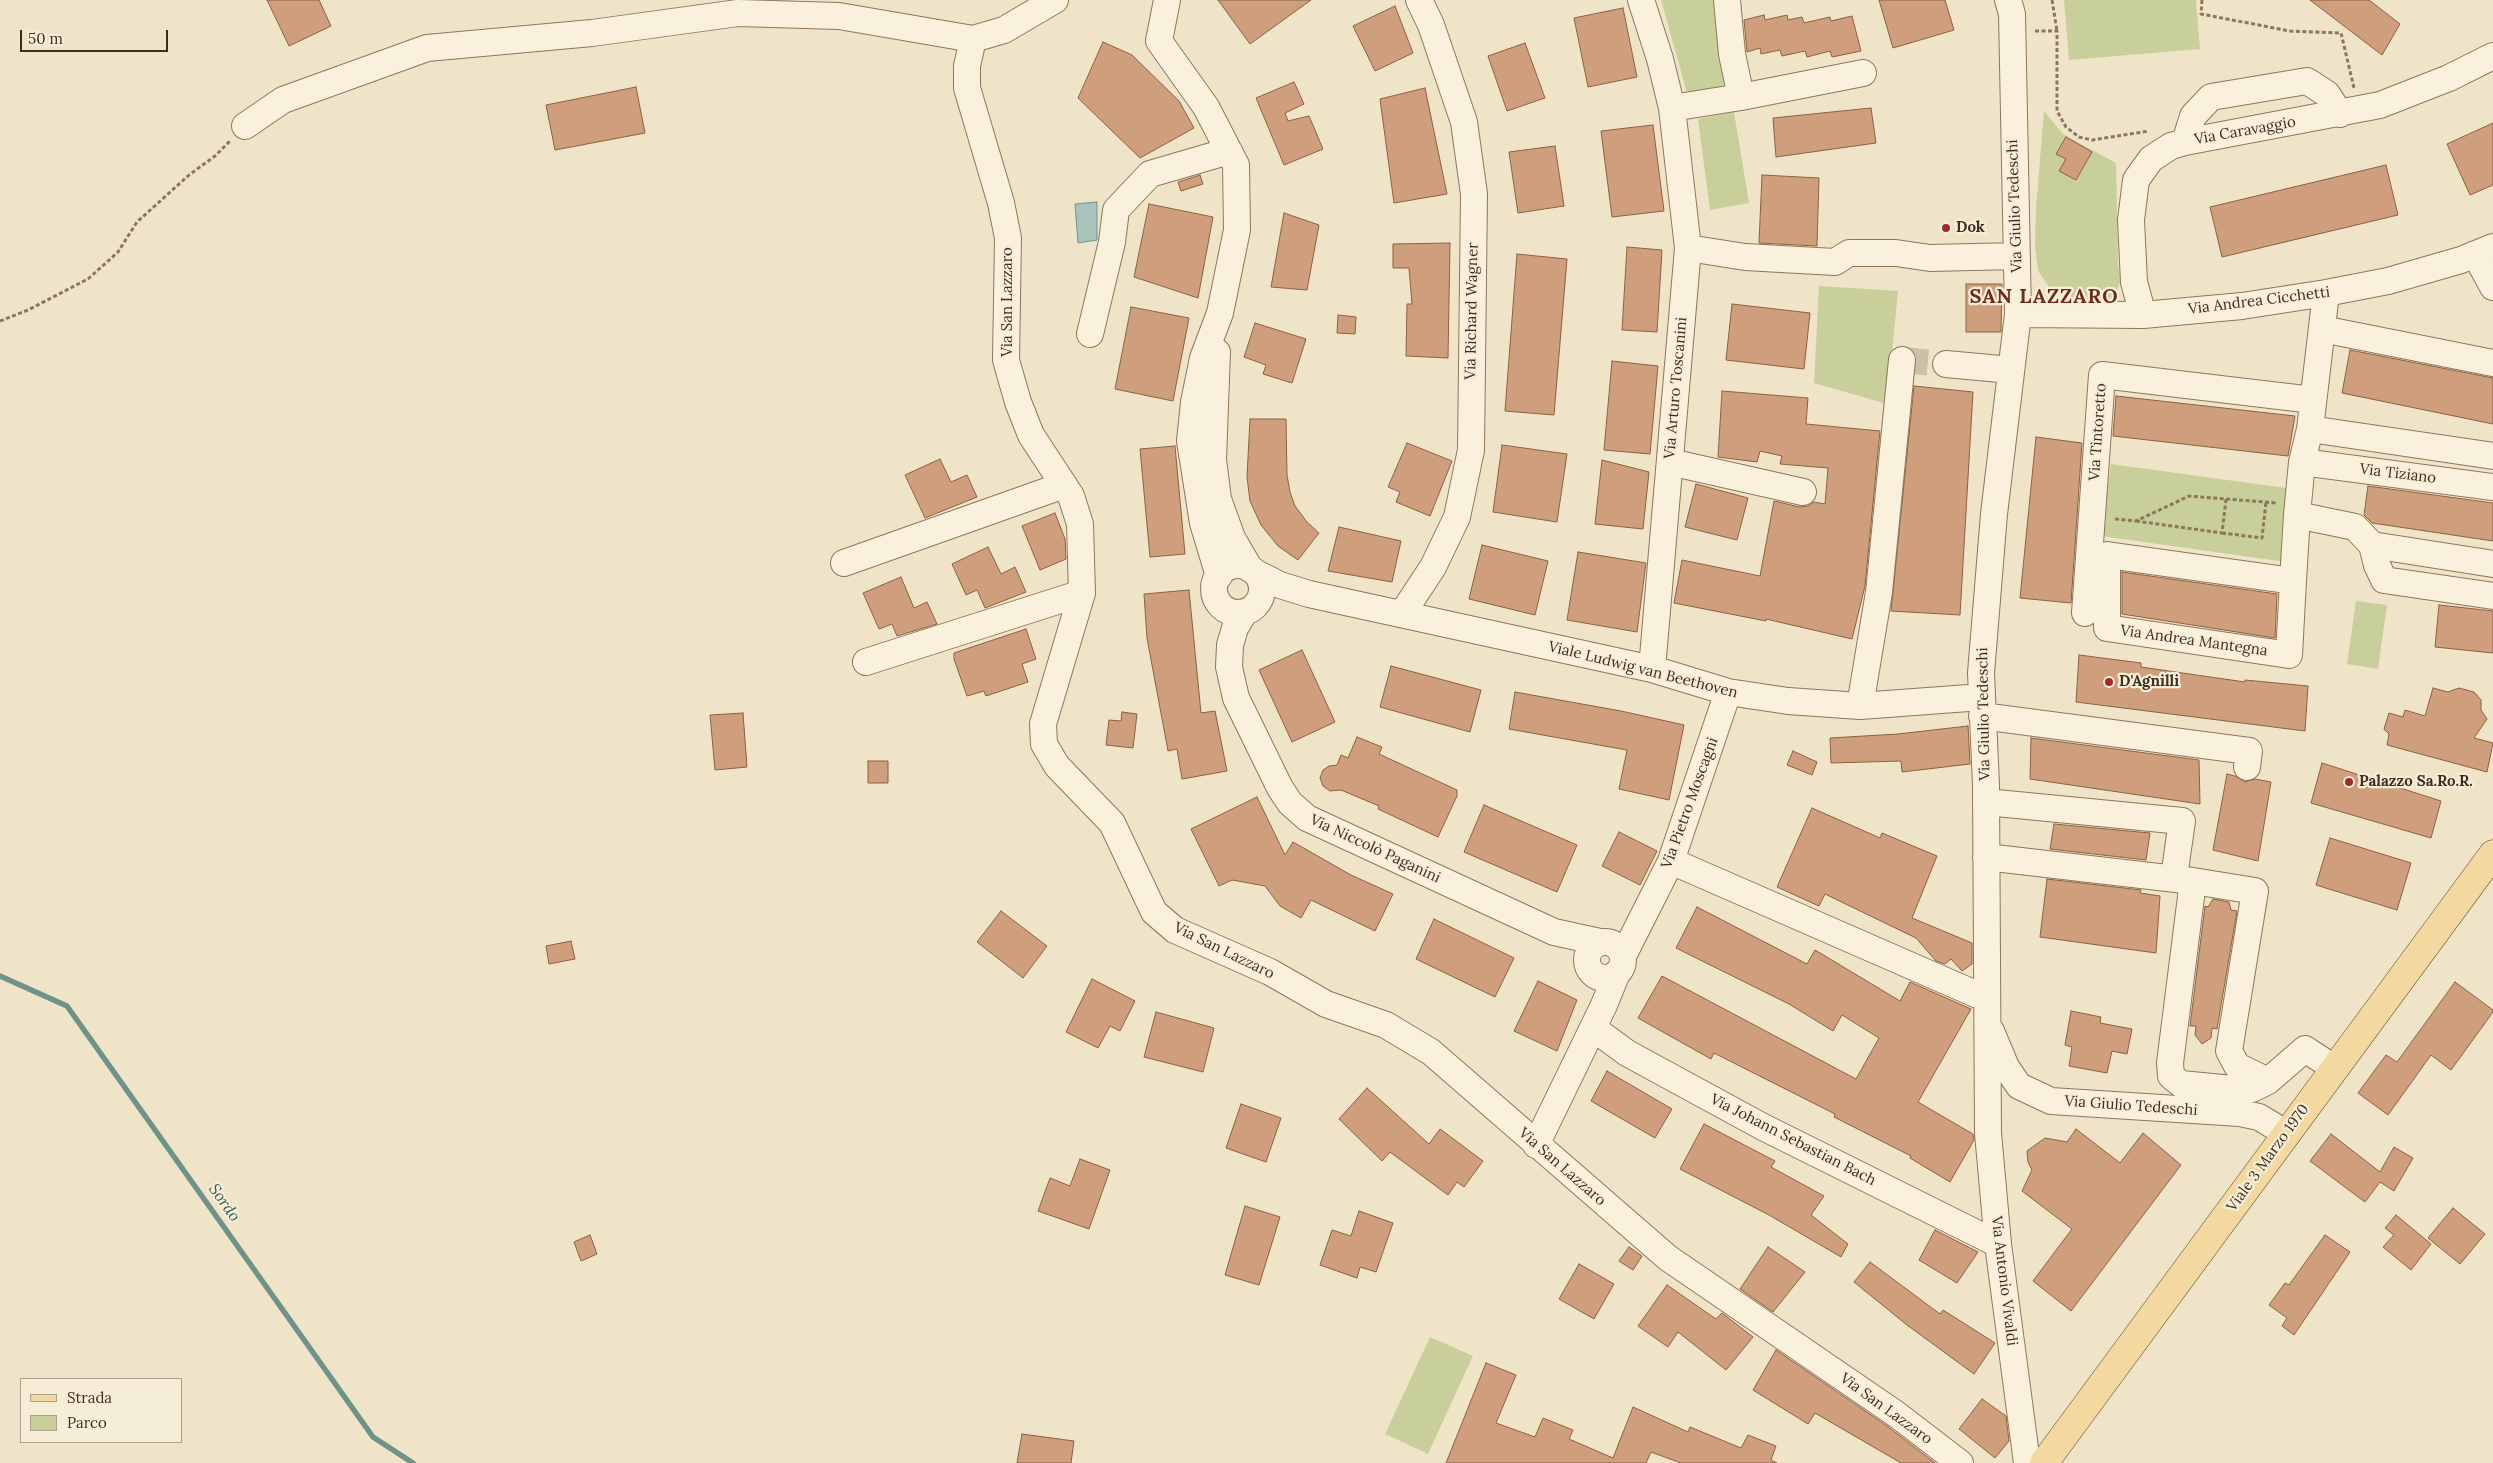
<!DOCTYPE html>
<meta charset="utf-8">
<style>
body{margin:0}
#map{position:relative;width:2493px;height:1463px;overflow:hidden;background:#f0e4c8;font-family:Lora,serif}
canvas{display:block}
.legend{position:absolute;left:20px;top:1378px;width:162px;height:65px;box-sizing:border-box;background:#f7eed8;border:1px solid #ada18e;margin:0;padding:6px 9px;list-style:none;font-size:15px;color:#3d2e20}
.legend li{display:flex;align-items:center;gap:10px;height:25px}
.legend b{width:25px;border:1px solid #ada18e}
.scale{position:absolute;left:20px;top:30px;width:148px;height:22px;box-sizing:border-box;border:2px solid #3d2e20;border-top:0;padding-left:6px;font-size:15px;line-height:18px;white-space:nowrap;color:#3d2e20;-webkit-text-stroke:4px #f7eed8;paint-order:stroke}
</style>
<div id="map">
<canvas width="2493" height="1463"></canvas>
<ul class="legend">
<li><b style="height:6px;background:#f3d9a0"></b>Strada</li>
<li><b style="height:14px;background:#c9cf9b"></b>Parco</li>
</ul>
<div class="scale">50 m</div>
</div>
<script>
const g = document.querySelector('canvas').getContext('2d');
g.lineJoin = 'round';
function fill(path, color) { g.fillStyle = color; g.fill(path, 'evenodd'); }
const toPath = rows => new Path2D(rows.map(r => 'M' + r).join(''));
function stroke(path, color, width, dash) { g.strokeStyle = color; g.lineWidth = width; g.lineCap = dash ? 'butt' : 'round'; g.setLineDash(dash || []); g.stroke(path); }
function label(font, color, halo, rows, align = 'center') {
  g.font = font + ' Lora,serif'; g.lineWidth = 4.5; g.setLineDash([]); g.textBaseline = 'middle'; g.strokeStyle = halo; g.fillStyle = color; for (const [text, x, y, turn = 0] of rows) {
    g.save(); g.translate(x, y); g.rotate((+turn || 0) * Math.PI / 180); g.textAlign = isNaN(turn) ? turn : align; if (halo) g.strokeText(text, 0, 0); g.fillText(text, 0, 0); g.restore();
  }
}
fill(toPath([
 [1661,0,1722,0,1733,75,1725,90,1687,93],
 [2064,0,2196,0,2200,49,2069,60],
 [2044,111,2063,134,2116,163,2118,265,2121,280,2115,295,2101,304,2082,304,2066,298,2050,288,2038,271,2035,245,2036,207],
 [1734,112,1749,203,1710,210,1698,119],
 [1819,286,1898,291,1887,404,1814,383],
 [2111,464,2293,489,2286,562,2101,536],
 [2356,601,2387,605,2378,669,2347,664],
 [1430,1337,1473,1356,1428,1454,1385,1434]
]), '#c9cf9b');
const water = toPath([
 [1097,202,1097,240,1078,243,1075,204,1097,202]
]);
fill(water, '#a9c4bc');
stroke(water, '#6f938a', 1);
stroke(toPath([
 [0,976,67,1006,373,1437,413,1463]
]), '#6f938a', 5.5);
const building = toPath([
 [267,0,319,0,331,26,289,46,267,0],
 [1218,0,1311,0,1250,44,1218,0],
 [1879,0,1945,0,1954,30,1893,48,1879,0],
 [2310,0,2369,0,2400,24,2382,55,2310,0],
 [1395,6,1413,53,1375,71,1353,26,1395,6],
 [1623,8,1637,77,1588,87,1574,18,1623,8],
 [1764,15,1765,20,1787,15,1788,20,1802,17,1804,23,1830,17,1831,21,1852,16,1861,51,1832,57,1830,51,1807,57,1805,51,1782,56,1780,50,1761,54,1760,48,1747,52,1744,20,1764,15],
 [1103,42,1132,55,1179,101,1194,128,1140,158,1078,98,1103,42],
 [1525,43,1545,98,1507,111,1488,56,1525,43],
 [1294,82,1304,104,1285,113,1288,121,1309,116,1323,149,1284,165,1256,98,1294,82],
 [636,87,645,133,555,150,546,105,636,87],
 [1425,88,1447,194,1394,203,1380,99,1425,88],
 [1871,108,1876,143,1776,157,1773,118,1871,108],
 [2493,123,2493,185,2470,195,2447,144,2493,123],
 [1653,125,1664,211,1612,217,1601,131,1653,125],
 [2066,137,2092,152,2076,180,2059,171,2066,159,2056,154,2066,137],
 [1555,146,1564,206,1518,213,1509,152,1555,146],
 [2386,165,2398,215,2222,257,2210,207,2386,165],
 [1200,175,1203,184,1181,191,1178,182,1200,175],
 [1762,175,1819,178,1817,246,1759,243,1762,175],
 [1149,204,1213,217,1198,298,1134,277,1149,204],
 [1284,213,1319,225,1307,290,1271,287,1284,213],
 [1450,243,1448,358,1406,356,1407,304,1412,304,1409,268,1393,268,1393,244,1450,243],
 [1627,247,1662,250,1657,332,1622,330,1627,247],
 [1517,254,1567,259,1554,415,1505,411,1517,254],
 [1966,284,2002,284,2001,332,1966,332,1966,284],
 [1732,304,1810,313,1804,369,1726,360,1732,304],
 [1131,307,1189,318,1173,401,1115,389,1131,307],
 [1338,315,1356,317,1355,334,1337,333,1338,315],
 [1255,323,1306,339,1292,383,1263,374,1266,365,1244,357,1255,323],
 [2350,350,2493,378,2493,424,2342,393,2350,350],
 [1612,361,1658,366,1650,454,1604,450,1612,361],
 [1914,386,1973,392,1960,615,1891,611,1914,386],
 [1722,391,1808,398,1806,424,1880,431,1865,586,1852,639,1766,619,1766,621,1674,603,1682,560,1760,576,1774,501,1800,507,1808,506,1814,502,1825,504,1828,468,1780,464,1782,456,1760,451,1757,462,1718,457,1722,391],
 [2116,396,2295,416,2288,456,2113,436,2116,396],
 [1250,419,1286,419,1287,475,1290,492,1295,506,1307,522,1319,533,1298,560,1278,546,1261,525,1250,501,1247,477,1250,419],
 [2036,437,2082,443,2071,603,2020,598,2036,437],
 [1407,443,1452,461,1430,516,1396,502,1400,492,1388,487,1407,443],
 [1502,445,1567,454,1557,522,1493,512,1502,445],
 [1175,446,1185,554,1150,557,1140,449,1175,446],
 [940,459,951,482,967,475,977,497,925,518,905,475,940,459],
 [1602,460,1649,472,1643,529,1595,524,1602,460],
 [1696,484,1748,498,1737,540,1685,527,1696,484],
 [2368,486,2493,503,2493,541,2372,523,2364,515,2368,486],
 [1055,513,1065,539,1066,559,1040,570,1022,526,1055,513],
 [1339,527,1401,541,1392,582,1328,571,1339,527],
 [1482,545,1548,561,1535,615,1469,599,1482,545],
 [988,547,1001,574,1015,567,1026,592,985,608,977,590,966,595,952,564,988,547],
 [1578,552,1646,563,1637,632,1567,620,1578,552],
 [2122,572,2277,594,2275,638,2122,614,2122,572],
 [901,577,914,608,927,602,937,624,897,636,892,624,879,629,863,593,901,577],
 [1189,590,1201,713,1215,711,1227,771,1182,779,1177,749,1168,751,1147,638,1144,594,1189,590],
 [2439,605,2493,611,2493,653,2435,647,2439,605],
 [1026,629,1036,659,1022,664,1028,682,986,696,984,691,967,696,954,659,954,653,1026,629],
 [1302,650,1335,722,1292,742,1259,670,1302,650],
 [2079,655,2141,663,2141,667,2245,682,2245,680,2308,686,2305,731,2076,702,2079,655],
 [1391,666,1481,690,1470,732,1380,707,1391,666],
 [2433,688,2448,692,2459,688,2474,692,2481,700,2481,710,2487,719,2474,738,2493,743,2487,772,2387,745,2389,734,2384,729,2389,713,2403,717,2405,710,2425,716,2433,688],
 [1515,692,1621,711,1684,725,1669,800,1619,789,1627,750,1509,729,1515,692],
 [1122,712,1137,714,1133,748,1106,745,1109,720,1121,721,1122,712],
 [743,713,747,767,715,770,710,715,743,713],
 [1968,726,1970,764,1902,772,1901,761,1831,763,1830,738,1898,734,1968,726],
 [1357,737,1382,747,1379,754,1457,790,1457,796,1438,837,1378,809,1379,806,1341,790,1330,791,1323,786,1320,778,1323,770,1329,766,1337,765,1341,755,1348,758,1357,737],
 [2031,738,2199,760,2200,804,2030,779,2031,738],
 [1793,751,1817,762,1812,775,1787,765,1793,751],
 [868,761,888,761,888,783,868,783,868,761],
 [2322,763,2441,801,2431,838,2311,803,2322,763],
 [2227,774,2235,776,2245,782,2255,779,2271,782,2258,861,2213,850,2227,774],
 [1257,797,1285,855,1293,842,1351,875,1393,894,1375,931,1311,900,1301,918,1280,906,1265,886,1232,880,1219,886,1191,829,1257,797],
 [1484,805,1577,845,1557,892,1464,852,1484,805],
 [1812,808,1880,838,1882,833,1937,856,1912,918,1972,943,1972,964,1962,971,1951,959,1945,964,1936,961,1916,938,1825,894,1819,906,1777,887,1812,808],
 [2054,824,2150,833,2146,860,2050,849,2054,824],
 [1619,832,1657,851,1640,885,1602,866,1619,832],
 [2330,838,2411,863,2397,910,2316,885,2330,838],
 [2047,879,2141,890,2140,893,2160,896,2156,953,2040,937,2047,879],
 [2213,899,2229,902,2231,910,2237,911,2217,1029,2212,1028,2211,1038,2202,1044,2195,1035,2196,1026,2190,1026,2205,906,2208,907,2213,899],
 [1697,907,1807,964,1815,950,1900,1001,1910,982,1971,1009,1918,1102,1973,1134,1974,1140,1950,1182,1910,1158,1911,1156,1834,1117,1835,1114,1714,1053,1711,1059,1638,1018,1662,976,1856,1079,1879,1038,1842,1015,1833,1031,1789,1004,1676,948,1697,907],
 [1001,911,1047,946,1023,978,977,942,1001,911],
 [1434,919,1514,958,1495,997,1416,959,1434,919],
 [571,941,575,959,549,964,546,946,571,941],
 [1092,979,1135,1001,1120,1031,1110,1026,1098,1048,1066,1032,1092,979],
 [1538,981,1577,1000,1557,1051,1514,1031,1538,981],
 [2455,982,2493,1010,2493,1012,2451,1070,2431,1055,2388,1115,2358,1093,2386,1055,2397,1062,2455,982],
 [2071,1011,2101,1017,2100,1023,2132,1029,2127,1054,2112,1051,2107,1073,2069,1066,2072,1047,2065,1045,2071,1011],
 [1156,1012,1214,1028,1203,1072,1144,1057,1156,1012],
 [1607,1071,1672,1109,1655,1138,1591,1101,1607,1071],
 [1367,1088,1429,1144,1440,1129,1483,1161,1464,1187,1457,1182,1448,1195,1390,1152,1382,1161,1339,1119,1367,1088],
 [1241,1104,1281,1118,1266,1162,1226,1148,1241,1104],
 [1704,1124,1775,1161,1771,1167,1824,1196,1811,1215,1848,1244,1841,1257,1769,1215,1680,1169,1704,1124],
 [2076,1129,2120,1163,2143,1133,2181,1165,2071,1311,2033,1281,2072,1229,2022,1191,2032,1170,2028,1162,2027,1151,2045,1138,2067,1142,2076,1129],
 [2331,1134,2380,1172,2394,1147,2413,1158,2394,1191,2380,1182,2365,1202,2310,1161,2331,1134],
 [1080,1159,1110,1170,1089,1229,1038,1211,1050,1178,1070,1186,1080,1159],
 [1245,1206,1280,1217,1259,1285,1225,1275,1245,1206],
 [2453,1208,2485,1234,2460,1264,2428,1238,2453,1208],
 [1359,1211,1393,1223,1376,1272,1360,1267,1357,1278,1320,1265,1332,1230,1351,1236,1359,1211],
 [2396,1215,2431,1244,2411,1270,2383,1247,2394,1235,2385,1228,2396,1215],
 [1935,1230,1978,1252,1957,1283,1919,1260,1935,1230],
 [590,1235,597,1254,581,1261,574,1242,590,1235],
 [2325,1235,2350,1252,2294,1335,2282,1326,2287,1318,2269,1305,2285,1283,2289,1285,2325,1235],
 [1629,1247,1642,1256,1633,1270,1619,1261,1629,1247],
 [1768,1247,1805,1272,1773,1312,1740,1289,1768,1247],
 [1870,1262,1940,1314,1943,1310,1995,1343,1974,1374,1907,1325,1854,1282,1870,1262],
 [1579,1264,1614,1284,1594,1319,1559,1299,1579,1264],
 [1667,1285,1716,1319,1722,1313,1753,1337,1726,1370,1678,1332,1668,1347,1638,1326,1667,1285],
 [1776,1350,1887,1426,1935,1463,1901,1463,1815,1413,1808,1424,1753,1390,1776,1350],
 [1486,1363,1516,1375,1496,1423,1535,1437,1543,1418,1573,1430,1569,1439,1613,1458,1633,1407,1688,1432,1690,1427,1741,1448,1748,1435,1776,1446,1771,1460,1777,1463,1681,1463,1651,1452,1646,1463,1446,1463,1486,1363],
 [1982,1399,2006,1416,2009,1441,1995,1458,1959,1429,1982,1399],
 [1022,1434,1074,1441,1071,1463,1017,1463,1022,1434]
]);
fill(building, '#cf9f7d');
stroke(building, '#8d5f41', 1);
stroke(toPath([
 [1902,360,1946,364]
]), '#ccc0a6', 26, [26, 13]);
const minor = toPath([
 [1055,0,1004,30,973,39,967,66,967,88,1001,203,1008,238,1006,360,1018,402,1031,435,1071,496,1080,524,1082,593,1043,724,1044,744,1057,766,1112,823,1154,912,1175,930,1270,972,1326,1004,1386,1025,1431,1052,1668,1258,1896,1414,1960,1463],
 [1167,0,1159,41,1206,107,1236,165,1237,230,1220,313,1203,358,1194,402,1190,441,1203,523,1219,576],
 [1641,0,1660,59,1672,108,1688,248,1652,669],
 [1727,0,1732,54,1741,97],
 [2008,0,2012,14,2018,314,1994,514,1981,673,1986,785,1988,1133,1998,1244,2027,1463],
 [1672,108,1741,97,1863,73],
 [245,126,283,100,427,48,592,33,738,13,839,16,973,39],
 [2185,142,2193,116,2211,97,2307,81,2327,94,2340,114],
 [1688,248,1745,257,1835,262,1849,253,1896,253,1930,258,2017,256],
 [2475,254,2493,287],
 [2018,314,2143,315,2242,306,2326,293,2388,281,2461,260,2493,247],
 [2143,315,2134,282,2131,220,2136,180,2151,159,2171,146,2185,142,2380,105,2449,78,2493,56],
 [2322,329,2493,363],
 [1090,334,1112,242,1116,210,1150,174,1229,151],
 [1217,352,1213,460,1218,499,1232,538,1250,569],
 [1946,364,2011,370],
 [2310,429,2493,456],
 [1670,462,1803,492],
 [2302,462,2493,487],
 [2297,515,2355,527,2372,545,2377,565,2384,580,2493,596],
 [2372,545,2493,564],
 [844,563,1064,485],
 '1214 589a24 24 0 1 1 48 0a24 24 0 1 1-48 0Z',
 [1256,573,1280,585,1309,594,1652,669,1728,692,1788,701,1860,706,1982,697],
 [2293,581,2107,555,2107,628,2289,655,2293,581,2297,515,2302,462,2310,429,2326,293],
 [1244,613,1235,628,1230,645,1229,667,1236,698,1280,788,1290,803,1307,818,1554,932,1600,942],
 [2085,613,2102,375,2313,400],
 [1402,614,1433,567,1457,517,1471,450,1474,194,1464,122,1431,25,1419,0],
 [866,662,1082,593],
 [1860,706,1879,592,1902,360],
 [1982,716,2249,751,2247,767],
 [1986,802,2182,821,2174,877],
 [1986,857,2193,881,2170,1063,2171,1076,2181,1084,2233,1089,2252,1089,2268,1081],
 [1671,861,1987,999],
 [2193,881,2255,891,2229,1051,2237,1066,2268,1081,2305,1049,2334,1068],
 '1587 960a18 18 0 1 1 36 0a18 18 0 1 1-36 0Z',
 [1623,956,1671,861,1728,692],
 [1593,1028,1627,1053,1763,1127,1998,1244],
 [1991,1031,2006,1067,2019,1086,2051,1101,2240,1113,2259,1117,2287,1134],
 [1536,1145,1604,1005,1617,973]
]);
const major = toPath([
 [2044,1463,2493,854]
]);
stroke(minor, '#8d765c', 28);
stroke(major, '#5b4430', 29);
stroke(toPath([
 [2052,0,2057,31],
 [2202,0,2201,14,2290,31,2341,33,2354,88],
 [2035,31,2057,31,2057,111,2066,127,2079,137,2092,140,2149,131],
 [0,321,28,310,88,279,118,252,137,222,189,175,215,156,230,141],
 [2115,519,2136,521,2189,496,2277,503],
 [2136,521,2222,533,2226,499],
 [2222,533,2262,538,2266,502]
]), '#8d765c', 3, [4, 2.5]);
stroke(minor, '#faf1dc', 26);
stroke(major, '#f3d9a0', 28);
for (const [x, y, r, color] of [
 [1946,228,5,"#9e2a2b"],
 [2109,682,5,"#9e2a2b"],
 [2349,782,5,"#9e2a2b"]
]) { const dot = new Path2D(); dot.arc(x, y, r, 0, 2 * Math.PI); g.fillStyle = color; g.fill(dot); stroke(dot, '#f7eed8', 2); }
label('15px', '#3d2e20', '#f7eed8', [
 ["Via Caravaggio",2245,131,-10],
 ["Via Giulio Tedeschi",2015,206,-92],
 ["Via Andrea Cicchetti",2259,301,-7],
 ["Via San Lazzaro",1008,302,-90],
 ["Via Richard Wagner",1472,311,-89],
 ["Via Arturo Toscanini",1676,388,-85],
 ["Via Tintoretto",2098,432,-86],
 ["Via Tiziano",2398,474,7],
 ["Via Andrea Mantegna",2194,641,8],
 ["Viale Ludwig van Beethoven",1643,670,14],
 ["Via Giulio Tedeschi",1984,714,-91],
 ["Via Pietro Moscagni",1690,803,-70],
 ["Via Niccolò Paganini",1375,849,25],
 ["Via San Lazzaro",1224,951,26],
 ["Via Giulio Tedeschi",2131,1106,4],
 ["Via Johann Sebastian Bach",1793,1140,27],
 ["Viale 3 Marzo 1970",2268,1158,-54],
 ["Via San Lazzaro",1562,1167,41],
 ["Via Antonio Vivaldi",2004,1281,83],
 ["Via San Lazzaro",1886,1409,36]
]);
label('bold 15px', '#3d2e20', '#f7eed8', [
 ["Dok",1956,228],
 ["D'Agnilli",2119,682],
 ["Palazzo Sa.Ro.R.",2359,782]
], 'left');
label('italic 16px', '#2f5d5a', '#f7eed8', [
 ["Sordo",224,1203,55]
]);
g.letterSpacing = '1px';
label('bold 20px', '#6b2e1e', '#f7eed8', [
 ["SAN LAZZARO",2044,297]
]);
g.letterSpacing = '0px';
</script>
